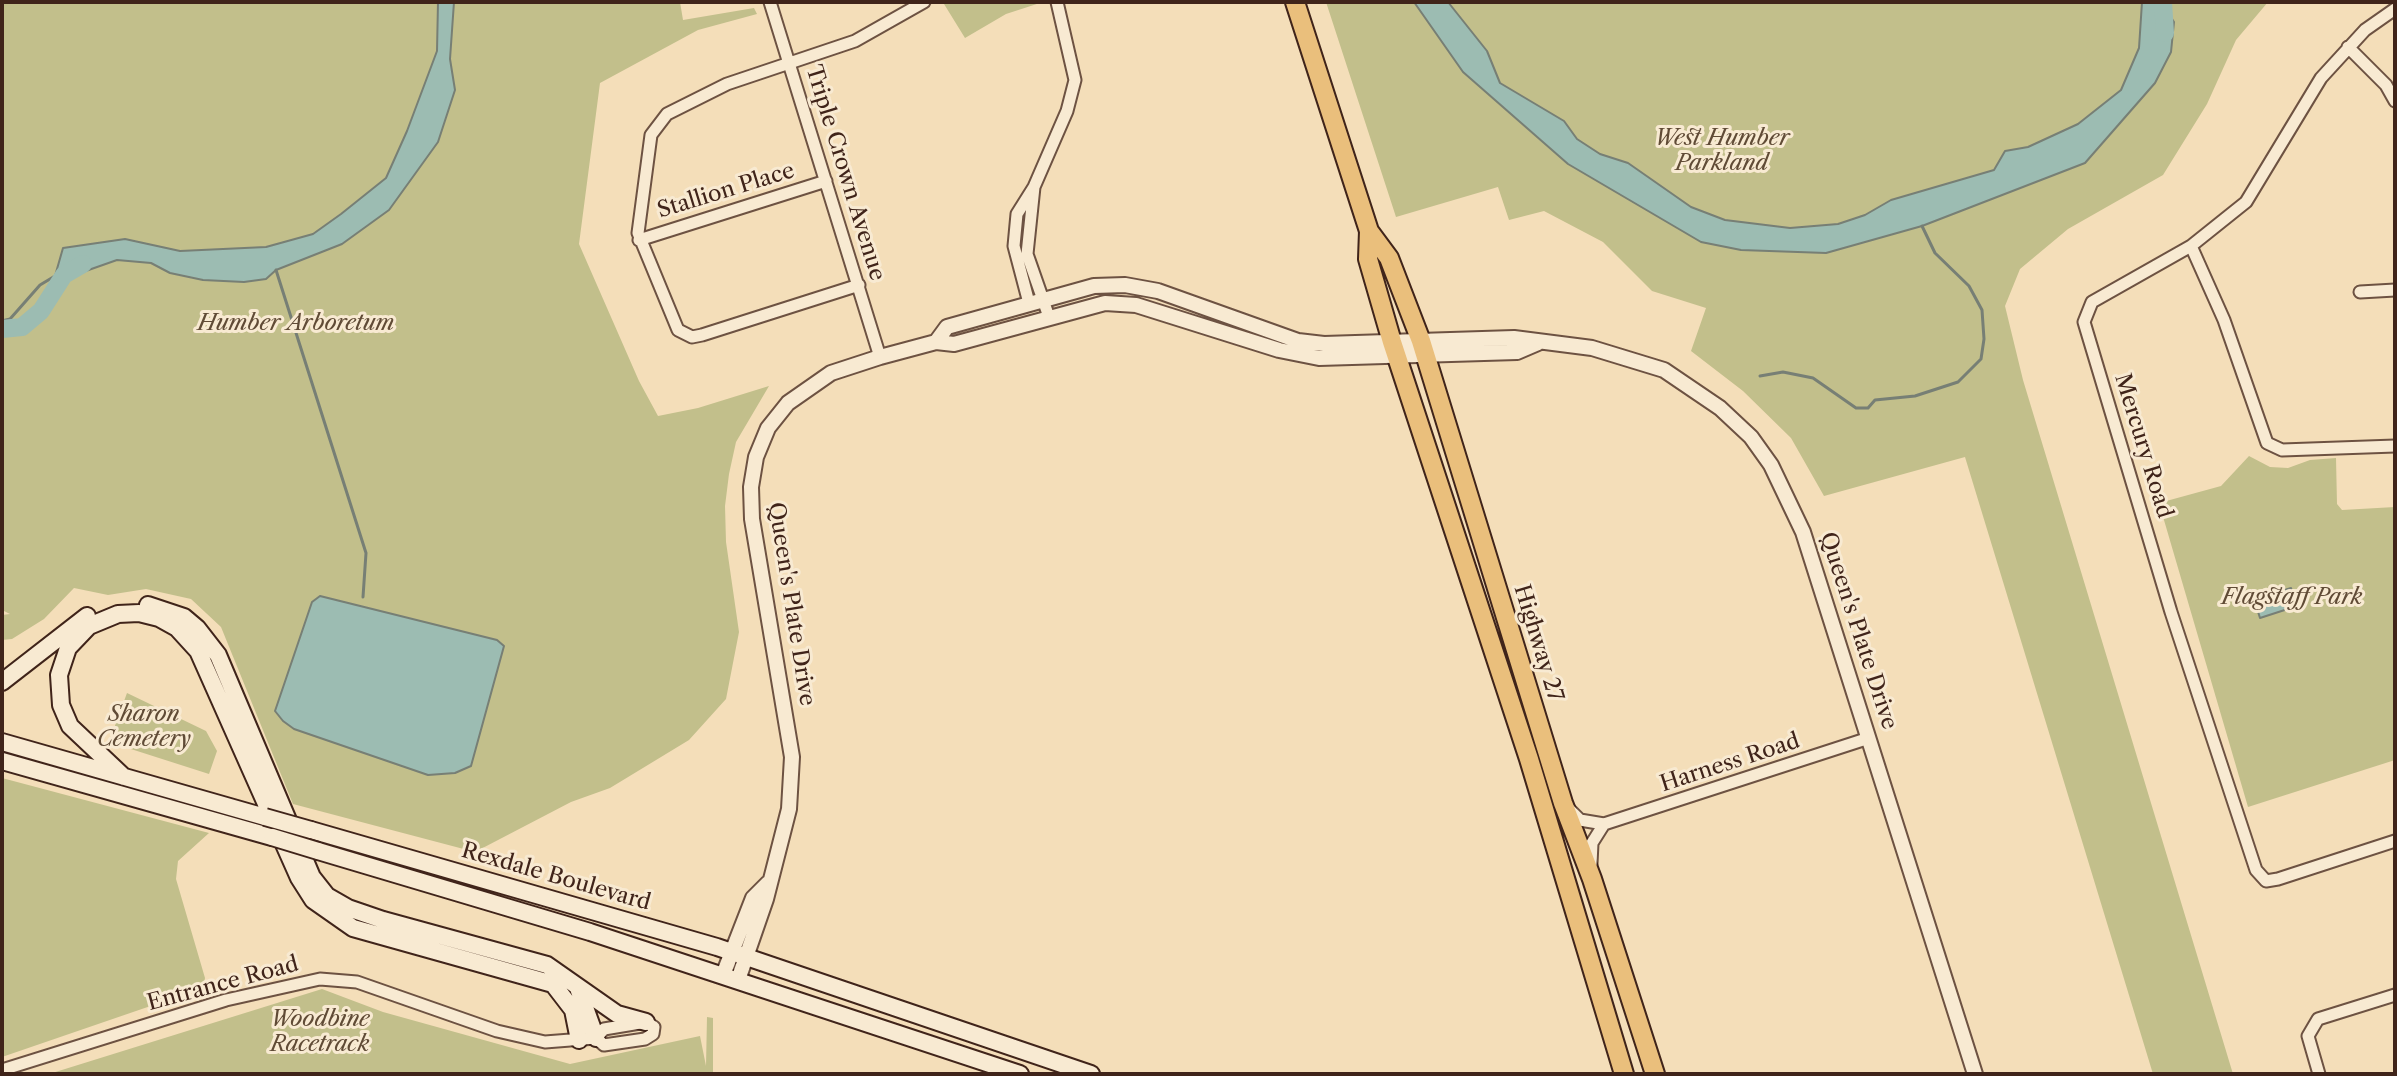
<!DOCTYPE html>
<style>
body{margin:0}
#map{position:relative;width:2397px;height:1076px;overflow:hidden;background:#f4deb9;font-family:"Libre Caslon Text",serif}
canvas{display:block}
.frame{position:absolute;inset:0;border:4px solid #40241a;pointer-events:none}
</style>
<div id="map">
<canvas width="2397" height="1076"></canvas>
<div class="frame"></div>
</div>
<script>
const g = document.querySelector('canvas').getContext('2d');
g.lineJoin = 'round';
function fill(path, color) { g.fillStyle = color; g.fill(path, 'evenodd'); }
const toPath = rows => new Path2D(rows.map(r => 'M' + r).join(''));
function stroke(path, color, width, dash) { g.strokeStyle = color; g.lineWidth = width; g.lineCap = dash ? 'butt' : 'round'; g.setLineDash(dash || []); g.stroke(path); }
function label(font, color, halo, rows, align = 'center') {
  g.font = font + ' "Libre Caslon Text",serif'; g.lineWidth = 6; g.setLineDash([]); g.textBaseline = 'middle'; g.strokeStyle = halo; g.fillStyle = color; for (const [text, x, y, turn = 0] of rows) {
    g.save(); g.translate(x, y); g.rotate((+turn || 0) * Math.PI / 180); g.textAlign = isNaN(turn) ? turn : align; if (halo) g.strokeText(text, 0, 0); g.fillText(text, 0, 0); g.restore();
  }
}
fill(toPath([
 [2,2,680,2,683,20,754,8,757,14,698,30,600,83,579,244,639,381,658,416,698,408,769,386,736,442,729,474,725,506,726,542,739,632,726,699,689,740,610,788,571,802,475,852,293,804,221,627,191,599,146,589,108,595,74,588,44,619,12,639,2,640,2,615,10,614,2,610],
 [947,2,1043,2,1006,14,965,38,944,4],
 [1326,2,2268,2,2236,40,2207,104,2163,175,2068,229,2020,269,2005,306,2023,380,2233,1074,2153,1074,1965,457,1824,496,1791,438,1743,391,1691,351,1706,308,1652,291,1603,242,1544,211,1509,220,1498,187,1396,217],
 [2249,456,2270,467,2288,468,2310,460,2336,458,2337,504,2342,510,2395,507,2395,760,2248,807,2159,503,2221,486],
 [127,693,206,731,217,751,209,774,109,742],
 [2,778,209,833,178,861,176,879,205,978,203,988,2,1057],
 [322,989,383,1012,570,1064,700,1036,706,1066,707,1017,713,1018,713,1074,49,1074]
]), '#c2bf8b');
const water = toPath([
 [438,2,454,2,450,59,455,90,438,142,389,210,342,244,276,270,266,279,244,282,203,280,170,273,151,263,117,260,63,279,55,276,63,248,125,239,180,251,266,247,313,234,341,214,386,178,407,131,437,51,438,2],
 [1414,2,1448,2,1487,51,1500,83,1564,121,1577,139,1600,154,1628,163,1691,207,1725,220,1790,228,1838,224,1865,215,1891,200,1994,170,2005,151,2028,147,2078,124,2121,90,2139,48,2142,2,2161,2,2174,22,2171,52,2155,83,2085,163,1922,226,1826,253,1741,250,1701,242,1568,164,1463,72,1414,2],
 [2291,588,2297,606,2260,618,2254,599,2291,588],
 [320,596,497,640,504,646,471,766,455,773,428,775,294,729,283,721,275,711,312,602,320,596]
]);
fill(water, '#9cbcb2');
stroke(water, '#777f75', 2);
stroke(toPath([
 [276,270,366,553,363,597],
 [2,321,10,319,40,285,55,276],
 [1760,376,1783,372,1813,378,1856,408,1868,408,1875,400,1915,396,1958,382,1981,359,1984,339,1982,310,1969,286,1935,253,1922,226]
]), '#777f75', 3);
stroke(toPath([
 [2163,2,2165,33],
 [2,329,22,327,41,311,64,275,83,264]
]), '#9cbcb2', 18);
const minor = toPath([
 [770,2,880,357],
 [2395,9,2365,30,2321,78,2246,202,2191,246,2092,302,2084,322,2171,612,2256,870,2266,881,2278,879,2395,841],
 [2348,47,2386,85,2395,101],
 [1034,187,1027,254,1049,317],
 [639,240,826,181],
 [2191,246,2224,320,2267,443,2282,450,2395,446],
 [859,285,702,335,692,337,678,330,638,233,651,135,667,114,727,84,855,41,924,2],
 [2360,292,2395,290],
 [1029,303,1014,246,1017,214,1034,187,1067,111,1075,80,1057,2],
 [1568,808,1580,820,1604,824,1869,738],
 [1591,864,1592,843,1604,824],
 [2,1070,226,1000,320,979,357,982,497,1031,545,1042,596,1038,604,1029,646,1022,654,1027,653,1034,645,1039,604,1045,596,1038],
 [2319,1074,2308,1036,2318,1019,2395,995]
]);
const tertiary = toPath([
 [936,342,947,327,1094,286,1125,285,1158,291,1298,341,1324,344,1514,338,1592,348,1664,370,1720,408,1751,437,1771,465,1803,532,1975,1074],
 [723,975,753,898,768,883],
 [738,980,766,899,789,809,792,757,752,519,751,487,756,457,768,428,788,403,831,373,880,357,936,342,954,344,1105,303,1136,305,1279,350,1319,358,1517,352,1538,343]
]);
const secondary = toPath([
 [148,605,184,617,197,628,218,655,312,877,327,896,348,908,383,920,547,965,617,1014,646,1022],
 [2,682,87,616],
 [2,742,265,817],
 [2,761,272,837],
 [124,777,70,726,61,705,59,675,68,648,89,626,118,614,139,613,159,618,177,628,198,651,299,878,313,900,353,928,553,984,573,1010,579,1040],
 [311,830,717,947,1091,1074],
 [318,851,590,932,1020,1074],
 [578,988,596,1038]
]);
const primary = toPath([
 [1295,2,1369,231,1389,258,1421,341,1563,803,1592,879,1655,1074],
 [1369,231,1368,259,1392,342,1529,759,1624,1074]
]);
stroke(minor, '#6d5242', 15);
stroke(tertiary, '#6d5242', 18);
stroke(secondary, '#40241a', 20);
stroke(primary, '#40241a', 22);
stroke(minor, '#f8ead2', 11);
stroke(tertiary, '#f8ead2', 14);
stroke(secondary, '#f8ead2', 16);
stroke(primary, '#eabf7c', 18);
const secondaryBridge = toPath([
 [265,817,311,830],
 [272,837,318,851]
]);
stroke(secondaryBridge, '#40241a', 20, []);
stroke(secondaryBridge, '#f8ead2', 16);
label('italic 22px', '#604b36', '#f8ead2', [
 ["West Humber",1722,139],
 ["Parkland",1722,164],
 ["Humber Arboretum",296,324],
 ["Flagstaff Park",2292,598],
 ["Sharon",144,715],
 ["Cemetery",144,740],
 ["Woodbine",320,1020],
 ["Racetrack",320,1045]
]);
label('22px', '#40241a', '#f8ead2', [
 ["Triple Crown Avenue",845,173,73],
 ["Stallion Place",726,191,-17],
 ["Mercury Road",2143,446,73],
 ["Queen's Plate Drive",791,604,81],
 ["Queen's Plate Drive",1858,631,72],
 ["Highway 27",1538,643,73],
 ["Harness Road",1730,763,-18],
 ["Rexdale Boulevard",556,877,16],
 ["Entrance Road",223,984,-15]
]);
</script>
